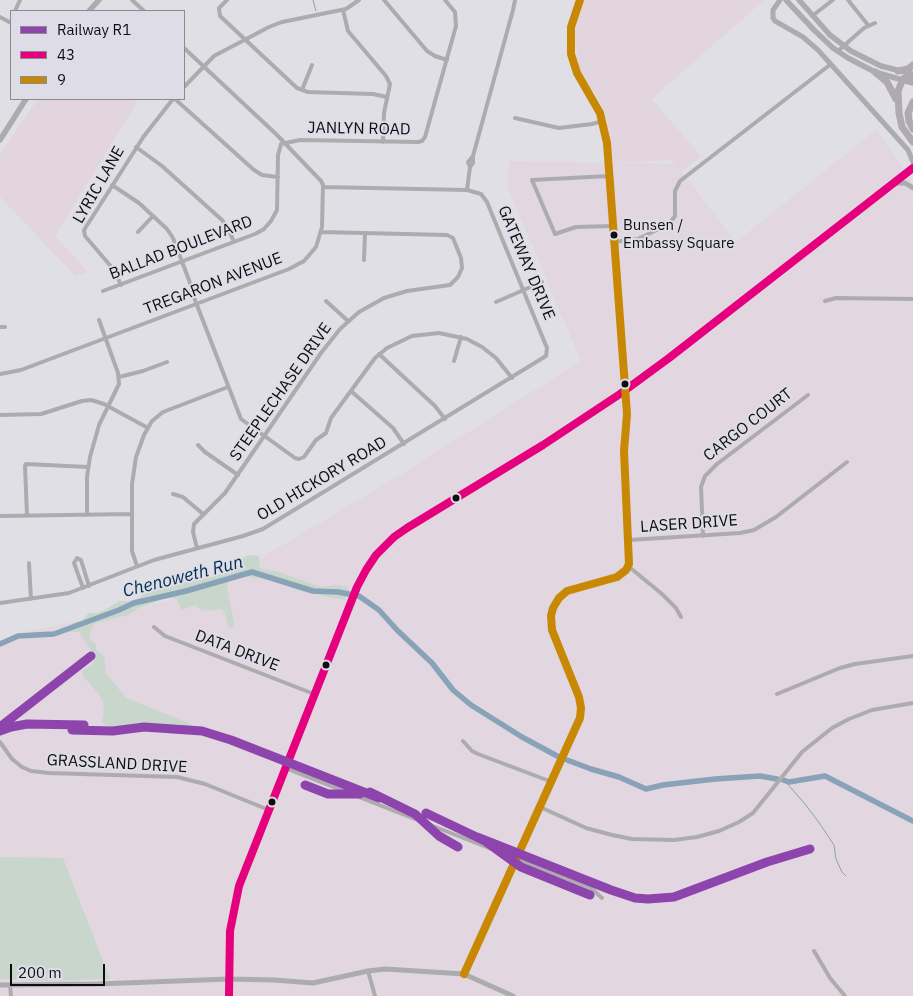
<!DOCTYPE html>
<style>
body{margin:0}
#map{position:relative;width:913px;height:996px;overflow:hidden;background:#e0dfe5;font-family:"IBM Plex Sans",sans-serif}
canvas{display:block}
.legend{position:absolute;left:10px;top:10px;width:175px;height:90px;box-sizing:border-box;background:#dedde7;border:1px solid #8b8a91;margin:0;padding:6px 9px;list-style:none;font-size:15px;color:#0e0e11}
.legend li{display:flex;align-items:center;gap:10px;height:25px}
.legend b{width:25px;border:1px solid #8b8a91}
.scale{position:absolute;left:10px;top:964px;width:95px;height:22px;box-sizing:border-box;border:2px solid #0e0e11;border-top:0;padding-left:6px;font-size:15px;line-height:18px;white-space:nowrap;color:#0e0e11;-webkit-text-stroke:4px #dedde7;paint-order:stroke}
</style>
<div id="map">
<canvas width="913" height="996"></canvas>
<ul class="legend">
<li><b style="height:6px;background:#8e44ad"></b>Railway R1</li>
<li><b style="height:6px;background:#e5007d"></b>43</li>
<li><b style="height:6px;background:#c88803"></b>9</li>
</ul>
<div class="scale">200 m</div>
</div>
<script>
const g = document.querySelector('canvas').getContext('2d');
g.lineJoin = 'round';
function fill(path, color) { g.fillStyle = color; g.fill(path, 'evenodd'); }
const toPath = rows => new Path2D(rows.map(r => 'M' + r).join(''));
function stroke(path, color, width, dash) { g.strokeStyle = color; g.lineWidth = width; g.lineCap = dash ? 'butt' : 'round'; g.setLineDash(dash || []); g.stroke(path); }
function label(font, color, halo, rows, align = 'center') {
  g.font = font + ' "IBM Plex Sans",sans-serif'; g.lineWidth = 4; g.setLineDash([]); g.textBaseline = 'middle'; g.strokeStyle = halo; g.fillStyle = color; for (const [text, x, y, turn = 0] of rows) {
    g.save(); g.translate(x, y); g.rotate((+turn || 0) * Math.PI / 180); g.textAlign = isNaN(turn) ? turn : align; if (halo) g.strokeText(text, 0, 0); g.fillText(text, 0, 0); g.restore();
  }
}
fill(toPath([
 [585,0,764,0,652,99,701,156,682,172,671,160,613,163,609,126,605,114,601,103,584,78,579,67,577,55,575,40,576,24,580,9],
 [38,99,133,99,137,103,55,236,88,272,75,276,0,197,0,154]
]), '#e3d5dd');
fill(toPath([
 [877,129,912,182,913,208,913,996,0,996,0,647,14,634,130,611,224,585,266,555,395,478,581,361,507,186,509,161,676,164,736,242]
]), '#e2d6e0');
fill(toPath([
 [249,555,259,556,260,568,263,569,279,572,321,587,338,585,344,586,349,589,345,600,304,592,269,580,244,576,228,582,227,586,234,623,233,627,231,628,228,627,225,613,221,609,206,611,201,610,195,605,181,610,177,599,172,598,164,599,139,608,128,615,96,623,92,626,89,639,96,644,96,650,104,656,106,673,126,698,191,724,190,726,174,724,155,729,121,729,113,728,102,723,104,710,103,702,98,693,83,676,82,671,93,664,95,657,79,632,68,632,71,624,82,620,89,613,97,613,105,610,119,601,129,601,139,598,154,586,160,583,170,587,192,580,212,577,230,570,237,560],
 [0,857,63,858,110,979,41,981,0,979]
]), '#c9d6cc');
stroke(toPath([
 [313,0,316,11],
 [785,781,805,804,820,824,834,845,836,859,842,872,846,876]
]), '#88a2b8', 1);
stroke(toPath([
 [0,644,18,636,54,634,119,610,134,603,186,591,252,572,313,591,338,592,359,596,379,610,397,630,432,663,453,690,471,705,522,737,559,757],
 [567,760,591,769,619,777,646,789,663,785,715,779,760,776,777,779],
 [783,780,789,782,825,776,913,821]
]), '#88a2b8', 5.5);
stroke(toPath([
 [132,0,144,11],
 [227,0,219,8,220,16,297,88,308,92,373,94,387,97],
 [384,0,427,51,435,56,447,60],
 [848,0,868,25],
 [343,10,348,31,386,76,390,84,384,113,383,142],
 [15,11,20,0],
 [812,16,833,0],
 [0,17,11,23],
 [838,51,864,28,875,23],
 [184,87,214,56,269,27,282,22,346,9,359,0],
 [302,90,312,65],
 [175,99,254,170,262,175,278,177],
 [515,118,559,128,592,124,603,121],
 [136,147,162,166,222,220,228,228,234,242],
 [470,167,473,163,473,156,513,10,515,0],
 [609,176,532,180,555,234,576,227,612,226],
 [112,185,139,203,167,229,173,238,189,280,195,300,241,419,295,458,299,459,304,457,316,440,326,433,331,418,375,358,387,348,412,336,439,333,467,339,482,347,496,358,512,378],
 [467,190,470,167,468,162,473,156],
 [138,232,153,216],
 [613,242,638,239,669,224,675,216,675,191,680,181,831,64],
 [364,260,365,233],
 [121,285,114,270,85,236,84,230,144,136,173,99],
 [103,291,255,234,264,229,271,221,277,210,278,155,281,144,300,140,418,142,422,141,425,137,456,26,455,12,445,0],
 [326,301,348,321],
 [825,301,836,298,913,299],
 [496,302,542,282],
 [0,327,5,327],
 [379,354,435,406,445,419],
 [454,361,461,337],
 [0,374,21,370,289,269,304,261,316,247,322,227,323,185,321,181,276,134,184,48],
 [119,377,143,371,167,362],
 [351,391,393,428,404,444],
 [0,415,41,414,82,401,91,400,104,404,148,428],
 [198,445,205,452,238,475],
 [173,494,183,497,203,514],
 [87,515,87,477,90,457,99,425,119,384,118,373,99,320],
 [0,516,132,514],
 [27,516,25,466,26,464,88,467],
 [703,536,701,487,705,476,717,464,808,395],
 [629,540,740,533,754,530,776,517,847,462],
 [197,548,193,532,194,524,225,493,321,353,340,329,359,312,384,298,407,291,450,285,458,277,462,268,461,258,453,238,447,235,321,232],
 [29,563,31,599],
 [137,566,132,551,132,484,136,457,144,435,152,421,163,412,228,387],
 [628,566,662,594,676,608,681,617],
 [83,588,74,563,77,558,81,560,89,586],
 [0,603,69,593,154,560,243,536,263,529,546,356,547,348,487,202,481,194,467,190,323,187],
 [154,627,165,636,314,694],
 [777,694,840,668,855,664,913,656],
 [463,741,472,751,478,754,552,782],
 [0,742,12,759,22,767,31,771,49,773,177,777,205,784,269,810],
 [285,768,591,888,602,898],
 [540,807,586,828,612,835,632,839,674,840,697,837,719,831,739,822,753,813,802,752,832,728,849,719,872,710,913,703],
 [814,951,830,978,845,996],
 [368,971,375,996],
 [10,985,11,996]
]), '#acacae', 4);
stroke(toPath([
 [780,0,773,10,773,18,775,21,803,37,818,50,908,150,913,162],
 [895,183,905,183,913,188],
 [464,974,580,718,581,708,579,697,552,630,551,616,553,608,559,598,567,591,617,577,626,570,629,564,624,451,627,414,607,143,600,113,577,73,571,54,571,27,580,0],
 [0,985,98,984,229,979,274,980,313,983,368,971,385,969,464,974,513,996],
 [229,996,230,931,239,886,357,587,366,570,376,555,394,537,407,528,543,445,620,394,669,358,913,168]
]), '#acacae', 5);
stroke(toPath([
 [786,0,815,31,833,48,848,58,875,72,913,83],
 [799,0,830,35,851,51,881,66,913,74],
 [89,11,99,0],
 [0,140,26,99]
]), '#acabae', 5.5);
stroke(toPath([
 [898,71,908,69,913,65],
 [875,72,887,82,896,99],
 [913,78,907,77,903,79,898,91,899,113,902,127,913,142],
 [913,102,908,113,909,121,913,129]
]), '#afaab1', 7);
stroke(toPath([
 [229,996,230,931,239,886,357,587,366,570,376,555,394,537,407,528,543,445,620,394,669,358,913,168]
]), '#e5007d', 8);
stroke(toPath([
 [464,974,580,718,581,708,579,697,552,630,551,616,553,608,559,598,567,591,617,577,626,570,629,564,624,451,627,414,607,143,600,113,577,73,571,54,571,27,580,0]
]), '#c88803', 8);
stroke(toPath([
 [0,727,91,656],
 [72,730,113,731,144,727,202,731,231,740,379,798],
 [0,731,11,727,27,724,84,725],
 [305,785,328,794,360,794],
 [370,792,415,814,439,836,458,847],
 [426,813,485,841,521,867,590,895],
 [477,837,611,890,635,898,648,899,674,897,767,862,810,849]
]), '#8e44ad', 9);
for (const [x, y, r, color] of [
 [614,235,4.5,"#0e0e11"],
 [625,384,4.5,"#0e0e11"],
 [456,498,4.5,"#0e0e11"],
 [326,665,4.5,"#0e0e11"],
 [272,802,4.5,"#0e0e11"]
]) { const dot = new Path2D(); dot.arc(x, y, r, 0, 2 * Math.PI); g.fillStyle = color; g.fill(dot); stroke(dot, '#dedde7', 2); }
label('15px', '#0e0e11', '#dedde7', [
 ["Bunsen /",623,226],
 ["Embassy Square",623,244]
], 'left');
label('16px', '#0e0e11', '#dedde7', [
 ["JANLYN ROAD",359,129,1],
 ["LYRIC LANE",99,185,-60],
 ["BALLAD BOULEVARD",181,248,-21],
 ["GATEWAY DRIVE",526,263,67],
 ["TREGARON AVENUE",213,284,-21],
 ["STEEPLECHASE DRIVE",281,392,-55],
 ["CARGO COURT",748,425,-38],
 ["OLD HICKORY ROAD",322,479,-31],
 ["LASER DRIVE",689,524,-4],
 ["DATA DRIVE",237,651,21],
 ["GRASSLAND DRIVE",117,764,3]
]);
label('italic 18px', '#002f4d', '#dedde7', [
 ["Chenoweth Run",183,577,-14]
]);
</script>
